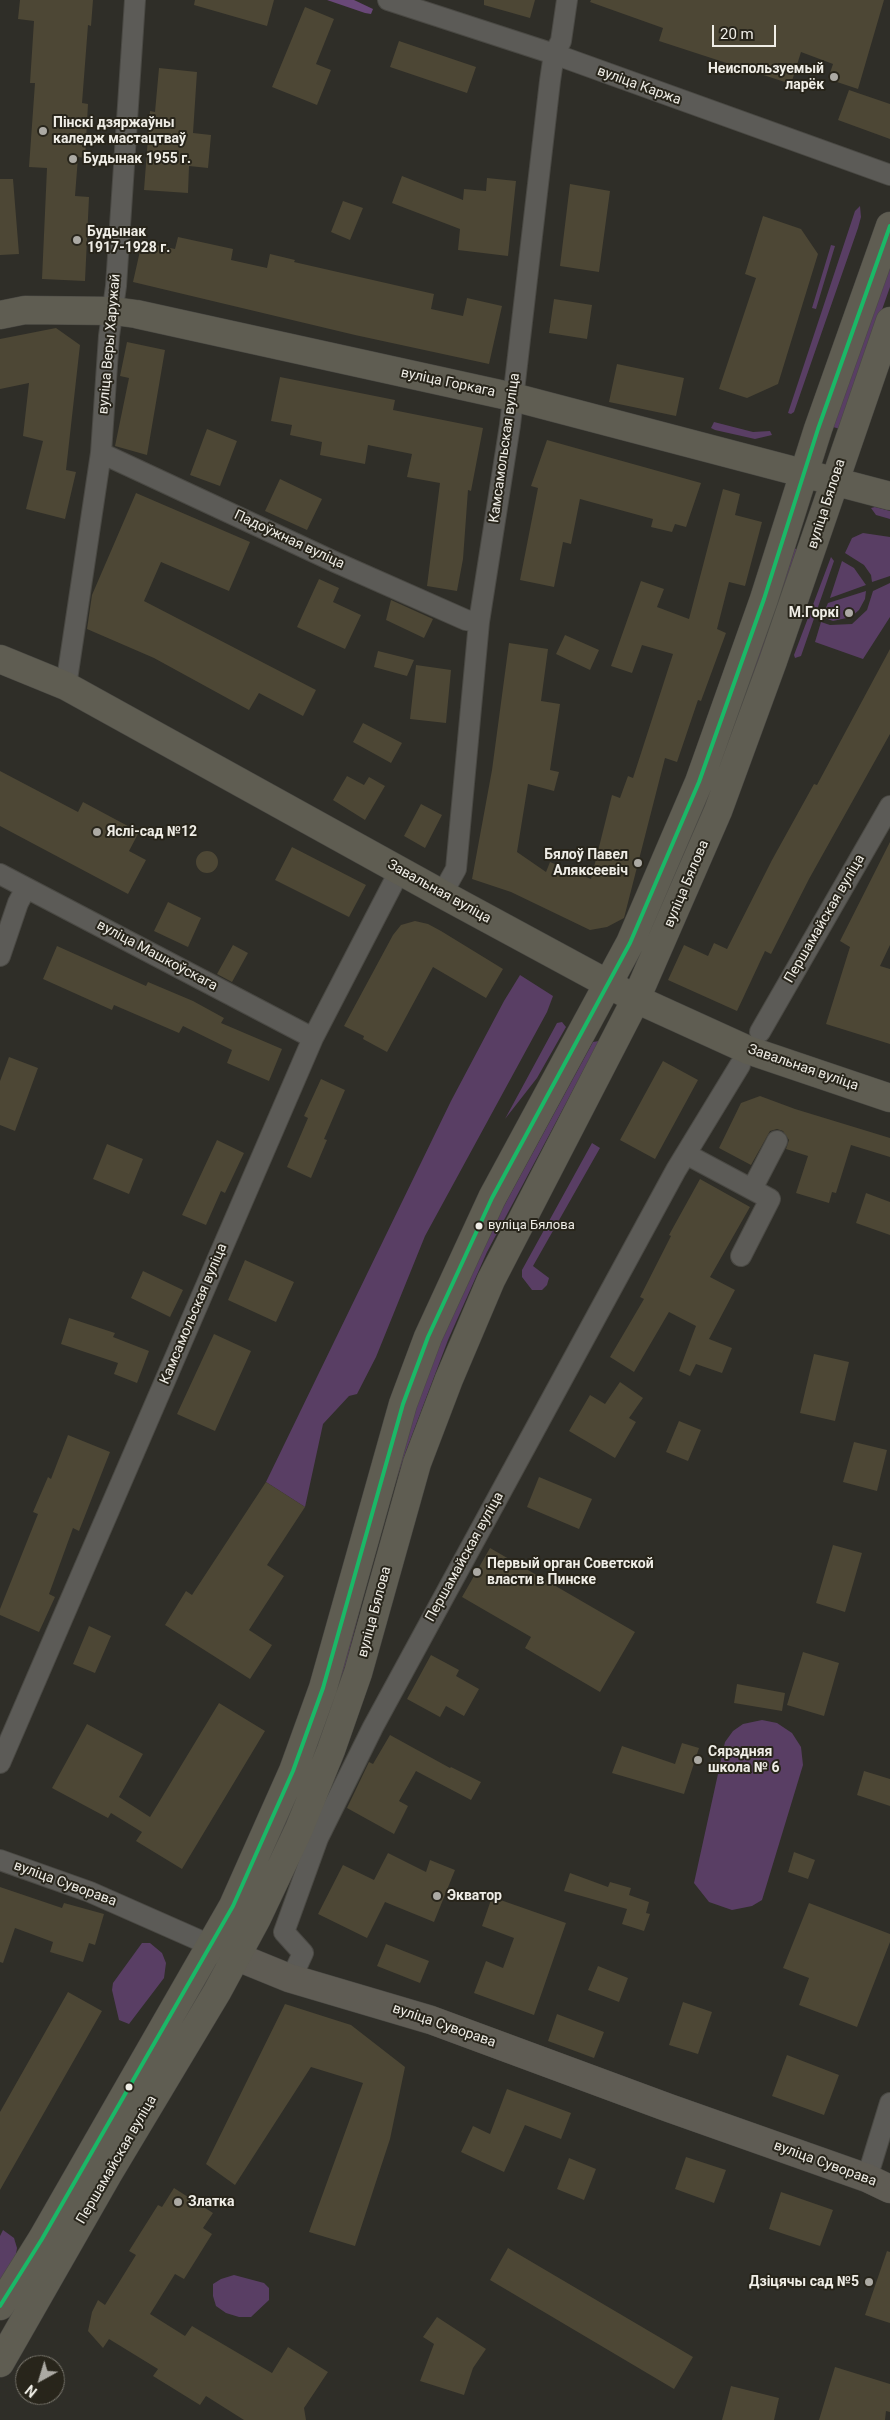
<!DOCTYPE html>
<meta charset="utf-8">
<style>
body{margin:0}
#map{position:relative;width:890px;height:2420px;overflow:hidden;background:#2f2e28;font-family:Roboto,sans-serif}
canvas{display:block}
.north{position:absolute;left:15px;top:2355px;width:50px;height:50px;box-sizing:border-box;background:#28251b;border:1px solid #78756c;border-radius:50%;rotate:219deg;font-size:14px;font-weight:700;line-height:20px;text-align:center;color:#efede6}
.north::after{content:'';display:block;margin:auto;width:18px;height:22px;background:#acaaa4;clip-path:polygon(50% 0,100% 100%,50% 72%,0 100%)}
.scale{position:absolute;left:712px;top:25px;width:64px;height:22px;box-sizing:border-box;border:2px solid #efede6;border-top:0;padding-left:6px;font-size:15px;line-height:18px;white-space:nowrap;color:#efede6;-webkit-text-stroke:4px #28251b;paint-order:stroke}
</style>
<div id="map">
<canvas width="890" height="2420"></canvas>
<div class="north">N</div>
<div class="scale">20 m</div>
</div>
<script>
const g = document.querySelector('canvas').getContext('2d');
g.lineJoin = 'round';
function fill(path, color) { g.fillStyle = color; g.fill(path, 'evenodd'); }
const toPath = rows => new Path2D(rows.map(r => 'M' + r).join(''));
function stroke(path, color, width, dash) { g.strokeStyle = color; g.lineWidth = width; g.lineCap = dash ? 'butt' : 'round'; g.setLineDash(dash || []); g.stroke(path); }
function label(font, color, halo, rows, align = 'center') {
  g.font = font + ' Roboto,sans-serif'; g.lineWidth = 4; g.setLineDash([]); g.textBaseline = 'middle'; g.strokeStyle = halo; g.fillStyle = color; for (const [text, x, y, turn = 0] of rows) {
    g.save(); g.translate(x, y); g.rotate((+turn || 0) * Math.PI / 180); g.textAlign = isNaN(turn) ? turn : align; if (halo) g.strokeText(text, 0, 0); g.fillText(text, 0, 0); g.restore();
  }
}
fill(toPath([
 [860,206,861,217,858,228,794,412,791,414,788,413,855,211],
 [831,245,835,246,816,309,812,308],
 [890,267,890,287,840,429,833,427],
 [714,422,753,432,770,431,772,435,755,439,715,430,711,428],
 [875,507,890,511,890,519,876,515,871,508],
 [863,533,890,537,890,576,872,582,871,575,864,565,845,553,852,538],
 [793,548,800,550,716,784],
 [831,557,834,561,801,656,795,658,794,655],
 [842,561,854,568,866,585,830,598],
 [890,583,890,617,863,659,815,642,821,622,830,625,852,624,867,610,873,591],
 [866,591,865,599,859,610,851,617,833,621,822,617,828,603],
 [520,975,553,996,547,1012,425,1236,376,1357,357,1394,349,1396,323,1424,305,1507,266,1482,451,1101,504,1001],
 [562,1022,566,1027,537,1078,505,1119,557,1023],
 [599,1041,487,1252,448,1340,406,1451,381,1526,347,1660,319,1747,260,1886,250,1893,426,1375,481,1248,593,1042],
 [592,1143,600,1148,533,1266,549,1278,547,1285,542,1290,532,1290,522,1277,522,1270],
 [762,1720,777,1723,792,1733,801,1747,803,1765,762,1900,752,1906,732,1910,709,1902,694,1883,725,1742,733,1731,743,1724],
 [142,1943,150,1943,162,1953,166,1963,164,1978,129,2024,119,2020,112,1990,113,1983],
 [3,2230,14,2238,17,2248,15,2260,0,2285,0,2236],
 [234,2275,264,2283,269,2288,269,2300,251,2317,239,2317,226,2313,216,2306,213,2296,213,2284,221,2279]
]), '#593e64');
fill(toPath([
 [327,0,354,0,373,9,371,14,365,13]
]), '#694878');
fill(toPath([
 [20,0,93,0,91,26,88,25,82,103,88,104,85,158,78,157,75,196,89,197,85,281,42,279,47,168,29,167,35,83,30,83,34,21,18,19],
 [195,0,274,0,267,26,194,5],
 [484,0,535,0,530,18,484,5],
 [591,0,884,0,858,89,828,79,833,64,801,52,791,84,659,41,663,28,590,2],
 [305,7,334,19,316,64,331,70,317,105,272,87],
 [399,41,476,67,467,93,390,67],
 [159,68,197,72,193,133,211,135,208,168,189,166,188,193,144,190,150,111,155,112],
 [849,90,890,104,890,139,838,120],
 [402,176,463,200,464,189,486,191,487,178,516,181,508,256,458,250,460,229,392,203],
 [0,179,13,179,19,254,0,255],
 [570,184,610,191,599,272,560,266],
 [343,201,363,208,350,240,331,232],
 [763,216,801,229,818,254,778,384,747,398,719,389,756,278,745,274],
 [178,237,233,249,231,260,267,268,270,254,295,260,294,262,434,294,431,309,463,316,467,298,502,306,489,364,355,335,133,282,142,242,175,249],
 [554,299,592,305,587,339,549,333],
 [56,328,80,345,66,470,76,472,65,519,26,509,43,441,23,436,29,383,0,389,0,339],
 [127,342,165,350,147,455,115,446,129,378,120,376],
 [617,364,684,378,676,416,609,402],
 [280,377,395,400,393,410,483,428,471,491,468,490,463,559,457,591,427,586,440,483,407,477,412,454,368,445,365,464,320,455,322,442,290,435,292,425,271,421],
 [207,429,237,441,220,486,190,475],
 [547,440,701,483,686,527,675,524,672,532,651,527,653,519,580,499,571,544,563,542,554,587,520,580,538,488,531,486],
 [280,479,322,499,307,530,265,511],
 [723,489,740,494,735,515,762,522,745,586,729,582,717,629,726,633,701,701,698,700,677,762,665,758,624,918,607,927,590,930,511,892,472,879,492,770,509,643,548,649,541,701,560,704,550,770,559,772,554,791,528,784,517,852,546,872,550,862,591,879,612,795,620,798,628,776,633,778,673,654,642,645,632,673,611,666,641,581,664,589,657,607,689,619],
 [136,493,250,542,229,591,161,562,144,601,316,690,303,716,259,693,249,710,154,658,87,629,92,595],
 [319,579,339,588,333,602,361,615,345,649,297,627],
 [391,600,433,619,424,638,386,620],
 [565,635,599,650,590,670,556,654],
 [890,649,890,734,809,879,771,954,765,951,737,1011,668,980,684,945,708,956,714,943,727,949,772,860,814,784,817,785],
 [378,651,414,660,407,676,374,667],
 [416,665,451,670,446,723,410,719],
 [363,723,402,743,391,763,353,742],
 [0,771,78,812,83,802,139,832,129,851,146,860,128,894,0,826],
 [347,776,364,785,369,777,385,786,365,820,333,800],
 [421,804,442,815,425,848,404,836],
 [890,842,890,945,880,966,890,969,890,1044,826,1024,850,947,840,941],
 [292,847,366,885,349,917,275,880],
 '196 862a11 11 0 1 1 22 0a11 11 0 1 1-22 0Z',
 [168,902,201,918,188,947,154,931],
 [415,921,428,924,441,931,503,969,486,998,433,967,387,1052,363,1039,364,1036,344,1026,393,935,401,925],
 [233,945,248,953,232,982,217,974],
 [57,946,146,986,148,982,193,1001,224,1018,221,1023,282,1049,269,1081,227,1063,232,1050,183,1026,179,1033,114,1005,112,1010,43,979],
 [9,1057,38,1068,15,1131,0,1125,0,1081],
 [663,1061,698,1080,655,1159,620,1140],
 [321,1079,345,1090,324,1139,327,1140,311,1178,287,1167,308,1118,304,1116],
 [760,1096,795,1109,890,1138,890,1157,851,1145,836,1193,832,1192,829,1203,796,1193,808,1156,786,1149,789,1140,783,1131,777,1129,770,1131,751,1165,719,1148,741,1103],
 [217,1140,244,1153,225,1193,221,1191,206,1225,182,1215],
 [107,1144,143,1159,129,1194,93,1179],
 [700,1179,750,1207,710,1277,735,1290,709,1339,732,1348,722,1373,696,1364,690,1376,679,1371,696,1326,669,1312,634,1372,610,1357,644,1299,640,1297,671,1236,669,1235],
 [866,1193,890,1202,890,1235,856,1223],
 [245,1260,294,1282,276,1322,228,1300],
 [143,1271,183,1290,170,1317,131,1298],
 [69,1318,115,1333,113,1337,149,1351,137,1383,114,1374,118,1363,61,1344],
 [214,1334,251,1351,215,1431,177,1414],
 [814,1354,849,1362,835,1421,800,1413],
 [620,1382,643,1398,629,1418,636,1422,615,1458,569,1431,590,1395,605,1404],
 [679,1421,701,1430,688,1461,666,1452],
 [68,1435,110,1452,79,1531,73,1528,49,1594,55,1597,39,1632,0,1615,0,1609,38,1514,33,1512,48,1477,51,1479],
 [854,1442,887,1450,877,1491,843,1482],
 [539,1477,592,1499,579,1529,527,1507],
 [266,1482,305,1507,267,1565,284,1576,249,1630,272,1645,250,1679,165,1625,186,1591,192,1595],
 [833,1545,862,1553,845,1612,816,1603],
 [490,1548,635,1632,600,1692,525,1648,531,1637,462,1597],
 [89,1626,111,1636,95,1673,73,1664],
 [803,1652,839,1663,824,1716,787,1705],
 [431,1655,459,1670,456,1676,479,1689,464,1716,446,1706,440,1717,407,1699],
 [737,1684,785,1693,782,1711,734,1703],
 [219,1703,265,1731,182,1869,136,1841,142,1832,111,1813,108,1818,52,1788,87,1724,143,1754,119,1797,150,1817],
 [390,1735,450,1768,451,1767,481,1782,471,1800,416,1771,399,1801,408,1806,394,1834,347,1808,369,1762,373,1764],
 [682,1743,699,1748,684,1794,612,1773,622,1746,675,1764],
 [864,1771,890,1779,890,1806,857,1795],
 [794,1852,815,1860,808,1879,788,1872],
 [388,1853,426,1872,430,1860,455,1870,434,1922,385,1902,367,1938,318,1914,343,1865,374,1880],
 [570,1873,608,1887,610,1882,631,1888,629,1895,649,1902,646,1913,650,1914,644,1931,622,1924,627,1909,564,1891],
 [0,1887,62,1908,64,1903,104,1914,95,1945,89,1943,83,1962,50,1952,53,1942,15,1928,3,1963,0,1962],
 [492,1897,566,1923,534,2015,474,1993,486,1961,503,1968,514,1938,482,1926],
 [809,1903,890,1934,890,1942,857,2027,799,2005,809,1978,783,1968],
 [386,1944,429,1961,420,1983,377,1966],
 [598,1966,628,1978,619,2002,588,1990],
 [68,1992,102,2011,0,2190,0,2112],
 [683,2002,712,2012,698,2054,669,2045],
 [285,2004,351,2025,405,2067,390,2139,355,2246,309,2232,363,2083,311,2067,235,2185,206,2164],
 [557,2014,604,2032,594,2058,548,2041],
 [787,2055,839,2075,824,2115,772,2096],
 [507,2089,571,2113,561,2139,525,2125,504,2172,461,2152,473,2126,490,2134],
 [686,2157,726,2170,714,2203,675,2189],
 [569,2158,596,2169,584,2200,557,2189],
 [174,2188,213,2213,203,2228,212,2234,184,2279,175,2274,150,2314,185,2336,192,2326,272,2373,288,2347,328,2372,304,2408,306,2420,244,2420,206,2396,200,2405,153,2376,158,2369,109,2339,103,2348,88,2331,92,2312,98,2300,105,2305,136,2255,129,2251,158,2205,162,2207],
 [781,2192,833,2210,820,2246,769,2229],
 [508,2248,693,2357,674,2389,490,2280],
 [887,2251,890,2252,890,2323,865,2315],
 [437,2317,486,2349,473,2368,464,2395,420,2381,434,2344,423,2337],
 [835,2367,890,2384,890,2412,886,2411,885,2420,819,2420],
 [731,2386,779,2398,774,2420,722,2420]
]), '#4d4735');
const street = toPath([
 [388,0,554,54,890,175],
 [101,453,335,562,466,620,479,622],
 [66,686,101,453,109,336,116,286,135,0],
 [0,874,313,1038],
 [442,894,456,869,479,622,510,425,550,81,554,54,561,41,567,0],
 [0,956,18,903,26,888],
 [760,1032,890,806],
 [686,1154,770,1199,741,1256],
 [752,1189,777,1141],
 [0,1763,313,1038,400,870],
 [0,1860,90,1892,210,1945],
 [297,1966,303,1953,284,1932,318,1838,373,1727,676,1170,740,1065],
 [867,2178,890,2103]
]);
const secondary = toPath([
 [213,1947,289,1978,431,2020,669,2108,867,2178,890,2189]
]);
const primary = toPath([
 [0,315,25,310,114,311,136,314,513,397,890,496],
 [0,659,66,686,442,894,636,999,748,1050,890,1098],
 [0,2306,42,2239,233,1906,293,1771,323,1688,403,1404,428,1337,492,1198,630,943,699,782,764,599,818,429,890,226],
 [0,2363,108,2174,217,1992,257,1918,299,1829,331,1750,358,1673,417,1463,449,1379,491,1280,636,999,718,811,773,661,890,321]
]);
stroke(street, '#4a4944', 22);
stroke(secondary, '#4a4944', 29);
stroke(primary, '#4a4944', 29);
stroke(street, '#5c5b57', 20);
stroke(secondary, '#5f5c54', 28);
stroke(primary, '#5f5d52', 28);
stroke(toPath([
 [0,2306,42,2239,233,1906,293,1771,323,1688,403,1404,428,1337,492,1198,630,943,699,782,764,599,818,429,890,226]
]), '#1ab867', 4);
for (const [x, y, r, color] of [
 [834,77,5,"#acaaa4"],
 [43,131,5,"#acaaa4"],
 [73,159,5,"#acaaa4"],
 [77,240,5,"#acaaa4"],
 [849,613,5,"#acaaa4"],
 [97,832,5,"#acaaa4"],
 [638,863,5,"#acaaa4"],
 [479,1226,4.5,"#efede6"],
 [477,1572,5,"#acaaa4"],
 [698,1760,5,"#acaaa4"],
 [437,1896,5,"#acaaa4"],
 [129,2087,4.5,"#efede6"],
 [178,2202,5,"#acaaa4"],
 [869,2282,5,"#acaaa4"]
]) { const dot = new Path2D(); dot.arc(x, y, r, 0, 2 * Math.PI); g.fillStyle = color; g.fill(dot); stroke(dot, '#28251b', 2); }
label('13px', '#efede6', '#28251b', [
 ["вуліца Бялова",488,1226]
], 'left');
label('bold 14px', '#efede6', '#28251b', [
 ["Неиспользуемый",824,69,"right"],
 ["ларёк",824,85,"right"],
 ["Пінскі дзяржаўны",53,123],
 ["каледж мастацтваў",53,139],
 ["Будынак 1955 г.",83,159],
 ["Будынак",87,232],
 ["1917-1928 г.",87,248],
 ["М.Горкі",839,613,"right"],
 ["Яслі-сад №12",107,832],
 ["Бялоў Павел",628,855,"right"],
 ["Аляксеевіч",628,871,"right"],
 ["Первый орган Советской",487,1564],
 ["власти в Пинске",487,1580],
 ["Сярэдняя",708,1752],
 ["школа № 6",708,1768],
 ["Экватор",447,1896],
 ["Златка",188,2202],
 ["Дзіцячы сад №5",859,2282,"right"]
], 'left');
label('14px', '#efede6', '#28251b', [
 ["вуліца Каржа",639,86,20],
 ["вуліца Веры Харужай",110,344,-85],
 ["вуліца Горкага",448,383,12],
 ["Камсамольская вуліца",505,448,-82],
 ["вуліца Бялова",827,504,-72],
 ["Падоўжная вуліца",289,540,25],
 ["вуліца Бялова",687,884,-67],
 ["Завальная вуліца",439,892,29],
 ["Першамайская вуліца",825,919,-60],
 ["вуліца Машкоўскага",157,956,28],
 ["Завальная вуліца",803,1068,19],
 ["Камсамольская вуліца",194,1314,-67],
 ["Першамайская вуліца",465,1557,-61],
 ["вуліца Бялова",375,1612,-75],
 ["вуліца Суворава",65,1884,20],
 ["вуліца Суворава",444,2026,19],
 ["Першамайская вуліца",117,2160,-60],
 ["вуліца Суворава",825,2164,20]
]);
</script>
